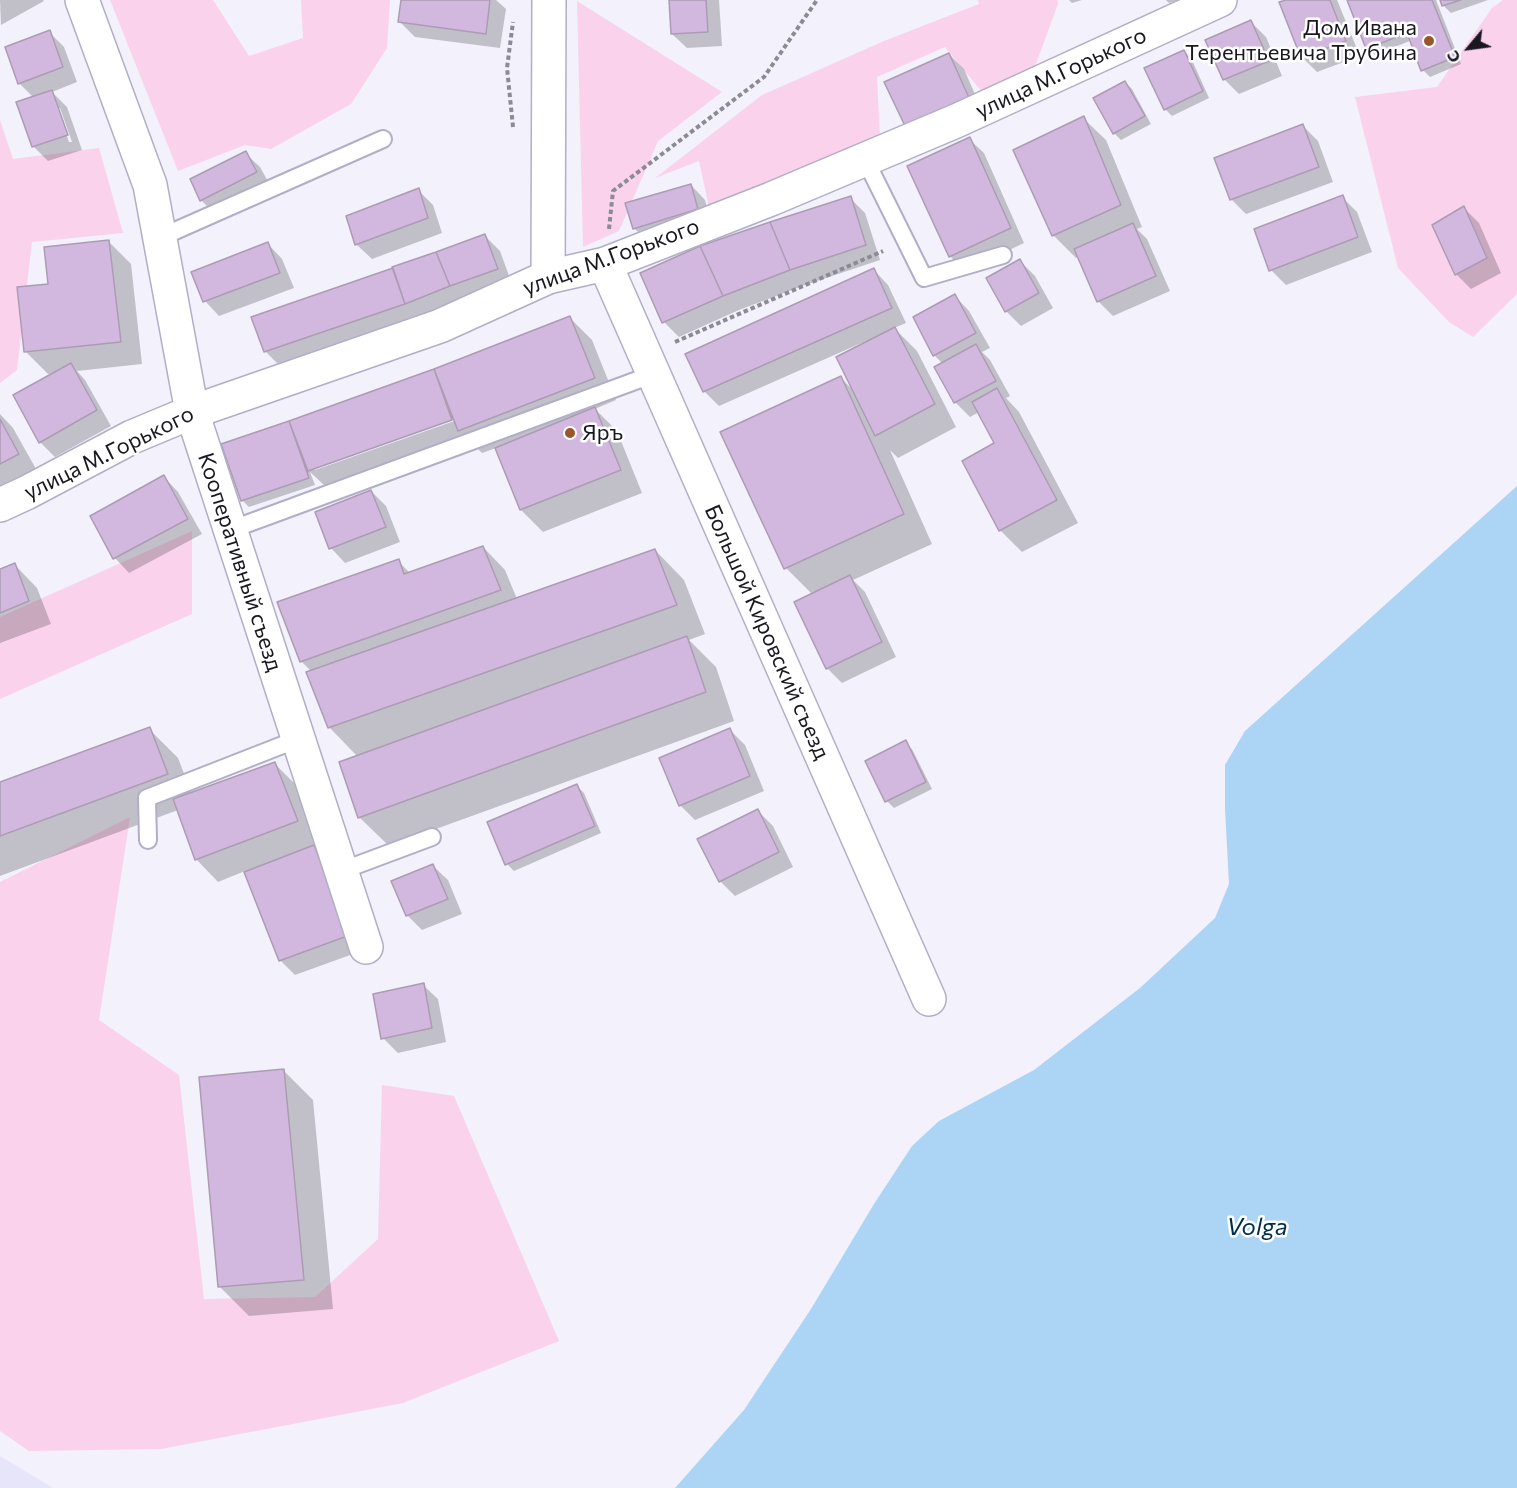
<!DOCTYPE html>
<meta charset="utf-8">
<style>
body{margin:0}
#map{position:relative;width:1517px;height:1488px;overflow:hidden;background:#f2f1fc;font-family:Commissioner,sans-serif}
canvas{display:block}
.north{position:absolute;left:1439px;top:18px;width:60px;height:60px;-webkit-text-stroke:4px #fff;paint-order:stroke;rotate:241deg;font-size:16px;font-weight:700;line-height:24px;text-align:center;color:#191821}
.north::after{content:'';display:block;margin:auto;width:21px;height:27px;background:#191821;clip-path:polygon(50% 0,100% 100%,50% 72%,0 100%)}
</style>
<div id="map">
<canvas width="1517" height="1488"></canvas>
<div class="north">С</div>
</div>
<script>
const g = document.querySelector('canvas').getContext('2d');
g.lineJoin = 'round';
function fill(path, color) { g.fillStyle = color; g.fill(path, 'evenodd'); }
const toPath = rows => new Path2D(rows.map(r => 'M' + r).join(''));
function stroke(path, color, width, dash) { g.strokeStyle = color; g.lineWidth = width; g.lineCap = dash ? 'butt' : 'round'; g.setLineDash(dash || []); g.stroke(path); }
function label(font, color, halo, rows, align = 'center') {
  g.font = font + ' Commissioner,sans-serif'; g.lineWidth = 5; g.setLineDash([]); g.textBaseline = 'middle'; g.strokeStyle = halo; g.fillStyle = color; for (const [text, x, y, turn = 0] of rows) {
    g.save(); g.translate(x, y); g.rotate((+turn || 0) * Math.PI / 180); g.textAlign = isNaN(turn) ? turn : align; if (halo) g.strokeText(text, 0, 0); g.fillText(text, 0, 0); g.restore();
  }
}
fill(toPath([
 [0,1456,53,1488,0,1488]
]), '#e7e5f9');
fill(toPath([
 [110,0,213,0,249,56,303,38,301,0,390,0,387,48,351,104,271,149,245,145,178,171],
 [978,0,1057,0,1058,4,1033,72,982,92,945,47,877,77,880,139,710,212,699,161,655,178,762,95,884,41,979,4],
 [1503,0,1517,0,1517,294,1473,337,1449,322,1398,268,1355,97,1437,87,1492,8],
 [577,1,722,92,658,141,619,231,583,247],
 [0,120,13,159,99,148,123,233,32,242,17,370,0,383],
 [192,531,192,614,0,699,0,617],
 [130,817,99,1020,179,1075,204,1299,315,1297,378,1239,382,1085,454,1096,559,1341,403,1403,161,1449,29,1451,0,1431,0,882]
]), '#fad2ec');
fill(toPath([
 [1517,486,1517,1488,675,1488,744,1410,811,1309,874,1204,912,1146,939,1121,1034,1070,1140,988,1215,918,1229,884,1225,808,1225,765,1245,731]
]), '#acd4f4');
fill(toPath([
 [0,0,43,0,44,1,1,25],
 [403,0,496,0,506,9,500,48,415,37,400,22],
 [670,0,719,0,722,46,687,48,672,34],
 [1069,0,1082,0,1072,3],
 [1166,0,1179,0,1169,3],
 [1290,0,1337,0,1360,56,1317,72,1302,57],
 [1349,0,1436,0,1461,64,1430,77,1423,70,1412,40,1375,55,1368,48],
 [1442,0,1488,0,1451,13,1444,6],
 [1251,22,1266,37,1282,76,1239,94,1224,79],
 [49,32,64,47,77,82,52,92,67,107,82,150,48,161,33,146,34,98,19,83],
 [57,108,60,108,72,142,69,142],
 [1184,51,1191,58,1209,98,1172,116,1165,109],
 [949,54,964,69,984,115,922,142],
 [1125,82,1132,89,1151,124,1121,140,1114,133,1095,99],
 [1083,118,1106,140,1142,227,1137,229,1147,239,1170,291,1113,316,1098,301,1079,256,1076,258,1053,235],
 [1303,126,1318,141,1333,182,1246,214,1231,199],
 [969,139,984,153,1024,243,965,271,950,256],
 [245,153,260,167,271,187,216,215,201,200],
 [691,185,705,200,712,224,649,243,634,228],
 [418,190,433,205,442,233,372,259,357,245,348,216],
 [1342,197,1357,212,1372,252,1286,285,1271,270],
 [850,198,865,213,880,260,805,285,739,310,679,337,664,322],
 [1464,208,1479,223,1501,273,1471,289,1456,274],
 [485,236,500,251,512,284,280,366,265,351],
 [109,242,131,264,142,364,77,371,85,380,111,426,55,457,41,443,15,396,55,373,48,374,26,352,18,289,50,286],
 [268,244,282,259,294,288,219,316,205,301],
 [1020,261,1035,276,1053,308,1021,326,1006,311],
 [874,270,888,285,906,323,894,328,917,351,956,427,898,458,890,450,932,544,853,580,865,592,896,657,842,683,827,668,812,594,786,568,841,378,853,390,867,343,866,341,719,406,704,391],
 [955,296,969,311,990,348,982,352,990,360,1010,396,1006,398,1019,412,1078,523,1022,552,1000,530,996,443,979,412,970,417,955,402,943,364,934,355],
 [570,318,592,340,616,400,595,409,617,431,642,493,543,532,521,510,496,448,482,453,465,436,324,485,310,472,315,485,249,507,242,500,223,445,434,371],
 [459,417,460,419,315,470,315,467],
 [0,414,13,428,40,476,0,498],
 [164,477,178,492,202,534,129,573,115,558],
 [371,491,386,506,400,542,345,563,331,548,317,513],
 [483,547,505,570,517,599,655,550,684,580,705,634,689,640,716,667,734,721,389,846,359,817,358,757,329,727,311,671,301,661,398,561,410,573],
 [15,565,37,588,51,624,0,643,0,571],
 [149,729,178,758,192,794,275,764,297,786,320,843,313,846,329,862,364,950,295,975,280,960,245,871,218,882,196,859,178,810,0,876,0,784],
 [730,730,745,745,764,791,695,820,680,805],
 [905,742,912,749,932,789,894,808,887,801,867,761],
 [577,786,584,793,601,833,514,871,507,864],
 [758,811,773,826,793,867,735,896,720,881],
 [433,866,448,880,462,914,422,930,407,915],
 [423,985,438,999,446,1042,398,1053,383,1038],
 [284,1071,313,1100,333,1309,249,1316,220,1287]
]), '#0003');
const building = toPath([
 [401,0,490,0,486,34,398,22,401,0],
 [669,0,706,0,708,32,671,34,669,0],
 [1286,0,1330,0,1346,41,1301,58,1279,2,1286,0],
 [1347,0,1432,0,1455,57,1421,71,1407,33,1366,49,1347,0],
 [1440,0,1461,0,1442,6,1440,0],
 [1251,20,1269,61,1223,80,1205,40,1251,20],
 [50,30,63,67,18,84,5,47,50,30],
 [1184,50,1203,91,1164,110,1144,68,1184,50],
 [949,53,970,100,906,128,884,82,949,53],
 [1125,81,1145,116,1113,134,1093,98,1125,81],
 [52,90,68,135,32,147,16,102,52,90],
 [1084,116,1121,205,1052,236,1013,150,1084,116],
 [1303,124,1319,167,1230,200,1214,158,1303,124],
 [970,137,1011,228,949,257,907,166,970,137],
 [246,151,257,172,200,201,190,179,246,151],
 [691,184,698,209,633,229,625,203,691,184],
 [419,188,428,218,355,245,346,216,419,188],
 [1343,195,1358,237,1269,271,1254,229,1343,195],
 [851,196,866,245,790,270,770,222,851,196],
 [1464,206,1487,258,1455,275,1432,225,1464,206],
 [770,222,790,270,723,296,700,246,770,222],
 [1133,223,1156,276,1097,302,1074,249,1133,223],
 [485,234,498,269,450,286,436,252,485,234],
 [109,240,121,342,24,352,17,287,48,284,44,247,109,240],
 [268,242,280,273,203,302,191,272,268,242],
 [700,246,723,296,662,323,640,273,700,246],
 [436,252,450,286,405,304,392,267,436,252],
 [1020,259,1039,293,1005,312,986,278,1020,259],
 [393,268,405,304,264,352,251,317,393,268],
 [874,268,892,308,703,392,685,354,874,268],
 [955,294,976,333,933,356,913,317,955,294],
 [570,316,595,378,458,431,434,369,570,316],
 [895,327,935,404,875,436,836,357,895,327],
 [976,344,996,381,954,403,934,367,976,344],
 [71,363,97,410,39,443,13,395,71,363],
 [434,369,452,420,308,471,289,421,434,369],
 [841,376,904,514,784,569,720,432,841,376],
 [997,388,1057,500,999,531,962,461,994,443,972,402,997,388],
 [595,407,621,470,520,510,495,448,595,407],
 [0,419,19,454,0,464,0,419],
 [289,421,309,478,241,501,221,444,289,421],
 [164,475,188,519,113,559,90,516,164,475],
 [371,490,386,527,329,549,315,512,371,490],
 [483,546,501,590,300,662,277,602,399,559,404,574,483,546],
 [655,549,677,605,328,728,306,672,655,549],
 [15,563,29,601,0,613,0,569,15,563],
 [850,575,882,642,826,669,794,602,850,575],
 [687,636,706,692,358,818,339,762,687,636],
 [150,727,168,774,0,836,0,782,150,727],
 [730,728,750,776,679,806,659,758,730,728],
 [906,740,926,782,885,802,865,761,906,740],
 [275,762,298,821,195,860,173,799,275,762],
 [577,784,595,826,505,865,487,822,577,784],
 [758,809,779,852,719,882,697,839,758,809],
 [314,845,350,935,279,961,244,872,314,845],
 [433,864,448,899,406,916,391,881,433,864],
 [424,983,432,1028,381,1039,373,994,424,983],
 [284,1069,304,1280,218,1287,199,1077,284,1069]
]);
fill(building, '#d2b7df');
stroke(building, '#ac9cb3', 1.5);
const service = toPath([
 [865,159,924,278,1003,255],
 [159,238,383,139],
 [230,530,654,374],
 [148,840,147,798,298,739],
 [341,871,432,837]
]);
const minor = toPath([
 [605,264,929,999],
 [548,277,605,264,771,199,956,121,1220,0],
 [192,412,366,947]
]);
const tertiary = toPath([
 [82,0,150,185,192,412],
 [0,505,26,493,132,437,192,412,440,326,548,277,549,0]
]);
stroke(service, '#b1aec7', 20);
stroke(minor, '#b1aec7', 36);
stroke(tertiary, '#b1aec7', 36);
stroke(toPath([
 [513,127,507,68,513,22],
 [609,229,613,191,764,77,817,0],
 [675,342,883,251]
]), '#8c8b95', 4, [4.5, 3]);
stroke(service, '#fff', 16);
stroke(minor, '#fff', 33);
stroke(tertiary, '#fff', 33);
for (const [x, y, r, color] of [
 [1429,41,6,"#9a5628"],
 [570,433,6,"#9a5628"]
]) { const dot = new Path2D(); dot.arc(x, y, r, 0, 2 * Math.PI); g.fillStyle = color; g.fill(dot); stroke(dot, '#fff', 2); }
label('22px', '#191821', '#fff', [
 ["Дом Ивана",1417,28],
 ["Терентьевича Трубина",1417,53],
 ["Яръ",582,433,"left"]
], 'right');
label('22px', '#191821', '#fff', [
 ["улица М.Горького",1061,73,-25],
 ["улица М.Горького",611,257,-20],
 ["улица М.Горького",109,453,-26],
 ["Кооперативный съезд",240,562,72],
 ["Большой Кировский съезд",767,632,66]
]);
label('italic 24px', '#002f4d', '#fff', [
 ["Volga",1257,1227]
]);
</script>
